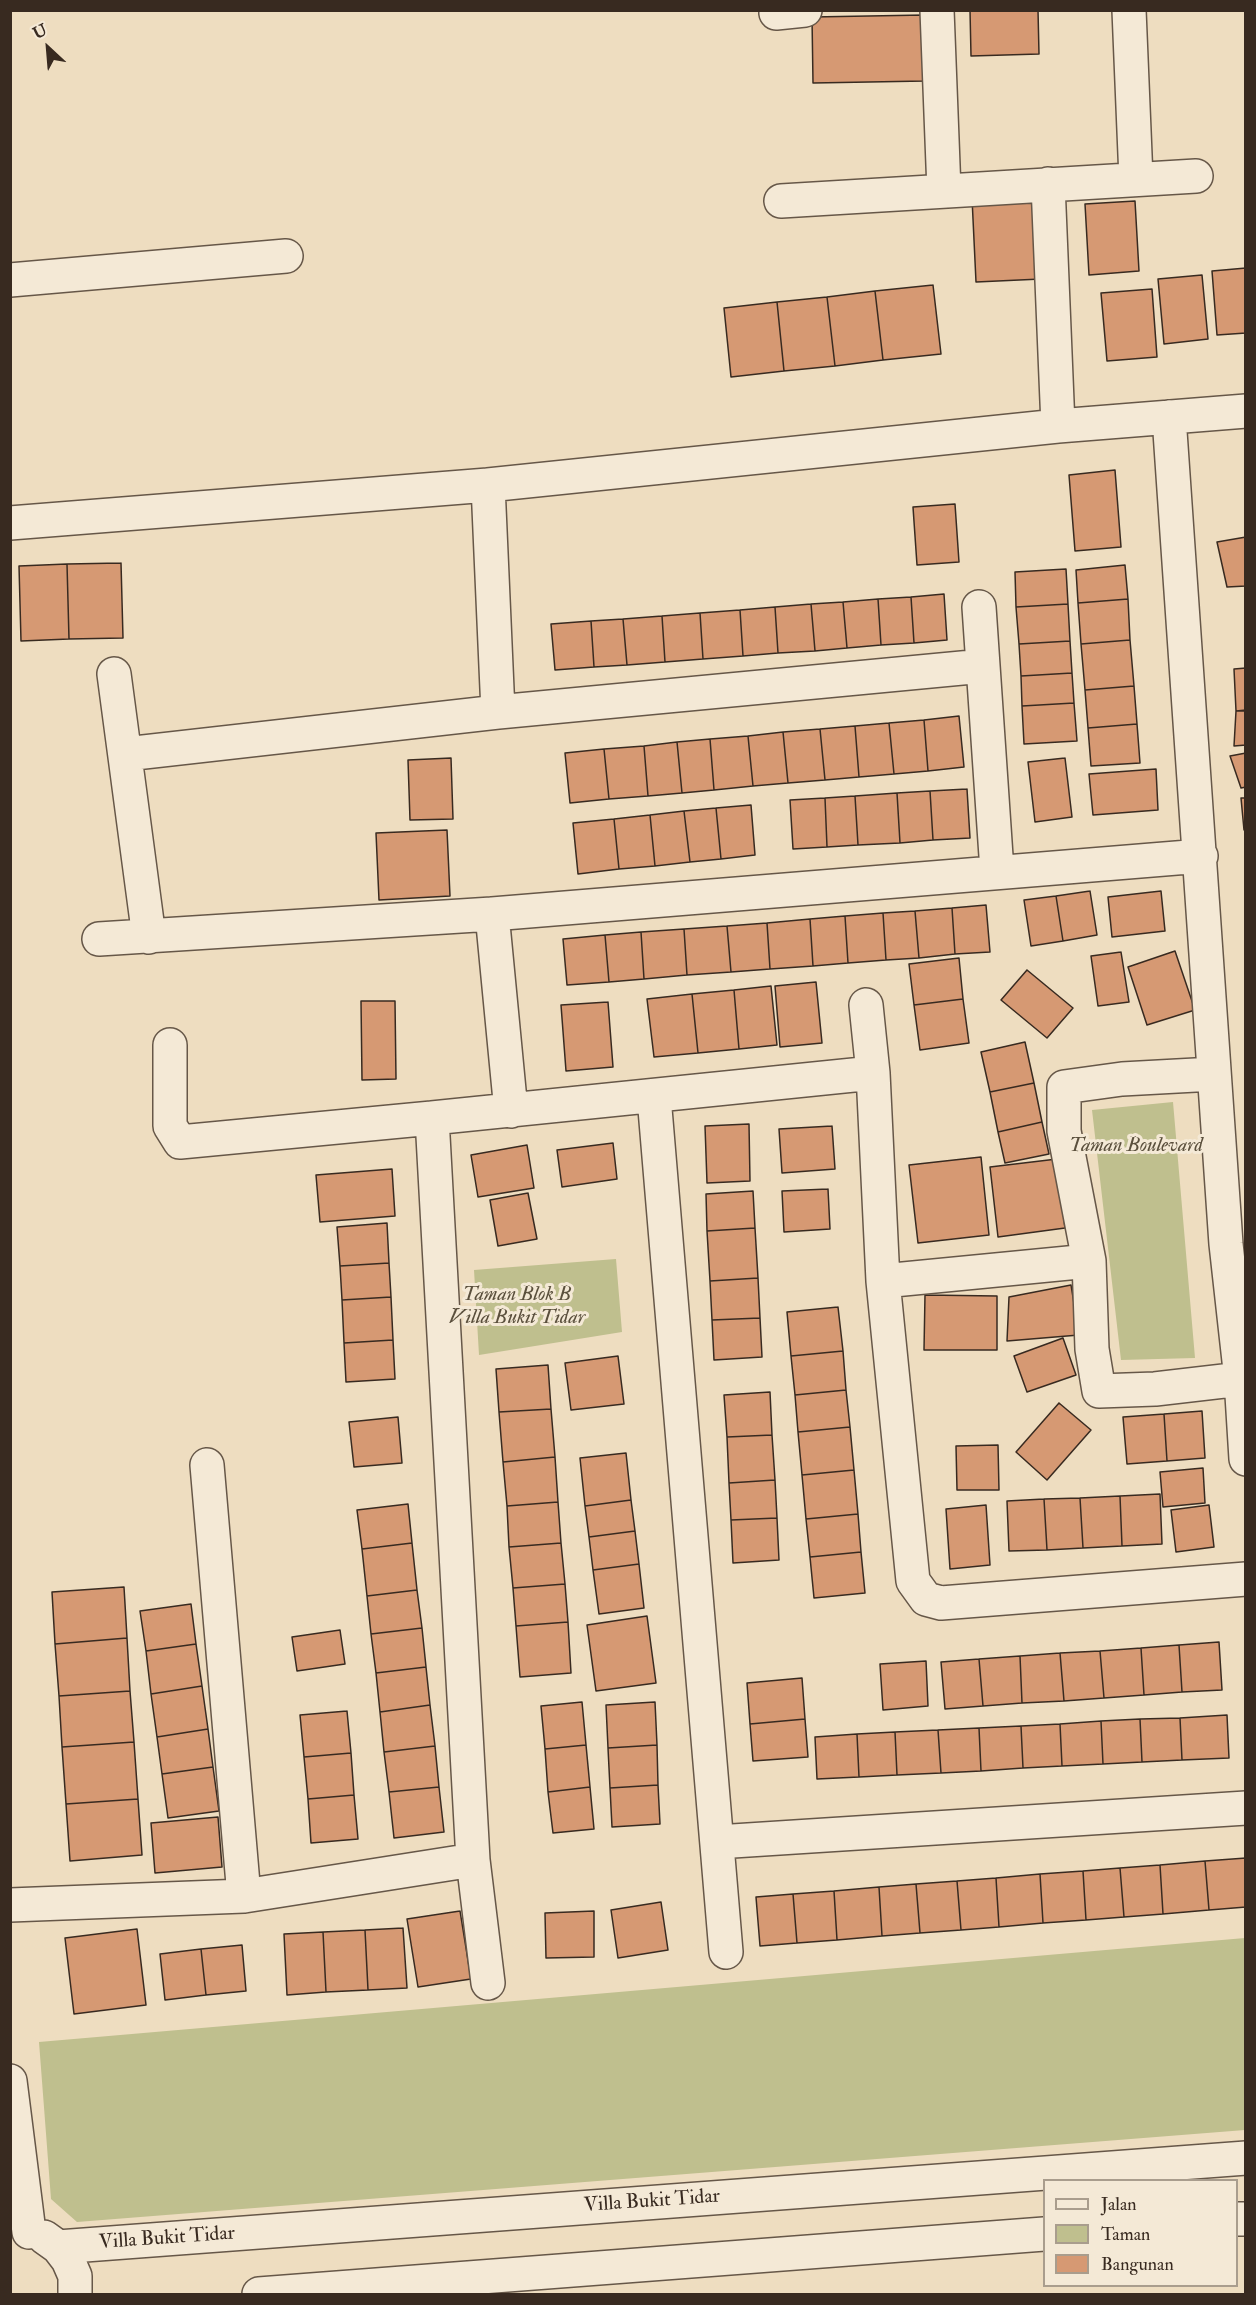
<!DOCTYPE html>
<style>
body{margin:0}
#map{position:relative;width:1256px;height:2305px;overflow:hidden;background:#eeddc0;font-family:"IM FELL Double Pica",serif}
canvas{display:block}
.frame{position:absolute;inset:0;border:12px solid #382a20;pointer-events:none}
.legend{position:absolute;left:1043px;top:2179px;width:195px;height:108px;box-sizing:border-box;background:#f4e9d6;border:2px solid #a99d8d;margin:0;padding:8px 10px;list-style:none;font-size:18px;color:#382a20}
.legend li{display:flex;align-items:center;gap:12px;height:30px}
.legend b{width:30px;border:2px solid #a99d8d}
.north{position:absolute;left:18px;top:18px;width:60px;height:60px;-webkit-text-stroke:4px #f4e9d6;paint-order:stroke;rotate:334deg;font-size:16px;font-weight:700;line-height:24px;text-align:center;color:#382a20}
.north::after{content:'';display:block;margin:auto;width:21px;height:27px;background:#382a20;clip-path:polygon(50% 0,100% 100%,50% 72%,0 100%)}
</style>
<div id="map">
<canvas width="1256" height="2305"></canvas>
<div class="frame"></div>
<ul class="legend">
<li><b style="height:8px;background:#f4e9d6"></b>Jalan</li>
<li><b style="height:16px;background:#bfbf8e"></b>Taman</li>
<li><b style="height:16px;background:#d69973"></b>Bangunan</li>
</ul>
<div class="north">U</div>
</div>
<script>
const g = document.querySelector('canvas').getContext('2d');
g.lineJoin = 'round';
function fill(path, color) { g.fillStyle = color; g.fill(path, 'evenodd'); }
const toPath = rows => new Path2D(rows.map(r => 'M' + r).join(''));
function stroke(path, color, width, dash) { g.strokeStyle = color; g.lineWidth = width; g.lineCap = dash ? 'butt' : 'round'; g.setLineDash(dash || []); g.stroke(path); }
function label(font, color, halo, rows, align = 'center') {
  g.font = font + ' "IM FELL Double Pica",serif'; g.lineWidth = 6; g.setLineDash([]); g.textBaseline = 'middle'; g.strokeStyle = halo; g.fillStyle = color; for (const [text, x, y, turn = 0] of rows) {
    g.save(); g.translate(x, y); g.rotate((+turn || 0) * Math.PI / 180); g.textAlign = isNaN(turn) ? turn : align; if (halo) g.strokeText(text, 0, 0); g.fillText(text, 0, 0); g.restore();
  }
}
fill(toPath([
 [1173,1102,1195,1358,1121,1360,1092,1110],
 [616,1259,622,1332,479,1355,474,1270],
 [1245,1938,1245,2130,77,2222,51,2199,39,2042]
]), '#bfbf8e');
const building = toPath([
 [970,10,1038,10,1039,54,971,56,970,10],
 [925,15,925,81,813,83,812,17,925,15],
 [1038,195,1041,279,976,282,972,198,1038,195],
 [1135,201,1139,271,1089,275,1085,204,1135,201],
 [1246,268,1246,333,1217,335,1212,271,1246,268],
 [1202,275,1208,339,1164,344,1158,279,1202,275],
 [933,285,941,354,883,360,875,291,933,285],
 [1152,289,1157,357,1107,361,1101,293,1152,289],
 [875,291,883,360,835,366,827,297,875,291],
 [827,297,835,366,784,371,777,302,827,297],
 [777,302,784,371,731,377,724,308,777,302],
 [1115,470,1121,547,1075,551,1069,475,1115,470],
 [955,504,959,562,917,565,913,507,955,504],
 [1246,537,1246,586,1227,587,1217,542,1246,537],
 [121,563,123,638,69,639,67,564,121,563],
 [67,564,69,639,21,641,19,566,67,564],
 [1125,565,1128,599,1078,603,1076,570,1125,565],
 [1066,569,1068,604,1016,607,1015,572,1066,569],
 [944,594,947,640,914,643,911,597,944,594],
 [911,597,914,643,881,645,878,599,911,597],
 [878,599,881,645,847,648,843,602,878,599],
 [1128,599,1130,640,1081,644,1078,603,1128,599],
 [843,602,847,648,815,651,811,604,843,602],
 [811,604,815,651,778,653,775,607,811,604],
 [1068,604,1070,641,1019,644,1016,607,1068,604],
 [775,607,778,653,743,656,740,610,775,607],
 [740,610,743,656,703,659,700,613,740,610],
 [700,613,703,659,665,662,662,616,700,613],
 [662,616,665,662,627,665,623,619,662,616],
 [623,619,627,665,594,667,591,621,623,619],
 [591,621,594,667,555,670,551,624,591,621],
 [1130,640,1134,686,1085,690,1081,644,1130,640],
 [1070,641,1072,673,1021,676,1019,644,1070,641],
 [1246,668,1246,710,1236,711,1234,669,1246,668],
 [1072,673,1074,703,1022,706,1021,676,1072,673],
 [1134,686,1137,724,1088,728,1085,690,1134,686],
 [1074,703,1077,741,1024,744,1022,706,1074,703],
 [1236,711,1246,711,1246,745,1234,746,1236,711],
 [959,716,964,767,928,771,924,720,959,716],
 [924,720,928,771,894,774,889,723,924,720],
 [889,723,894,774,859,777,855,726,889,723],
 [1137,724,1140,763,1091,766,1088,728,1137,724],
 [855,726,859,777,825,780,820,729,855,726],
 [820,729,825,780,788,783,783,732,820,729],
 [783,732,788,783,753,786,748,736,783,732],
 [748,736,753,786,714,790,710,739,748,736],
 [710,739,714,790,682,793,677,742,710,739],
 [677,742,682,793,648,796,644,746,677,742],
 [644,746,648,796,609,799,604,749,644,746],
 [604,749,609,799,570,803,565,753,604,749],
 [1246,753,1246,787,1241,788,1230,756,1246,753],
 [451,758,453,819,410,820,408,760,451,758],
 [1065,758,1072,817,1035,822,1028,762,1065,758],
 [1156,769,1158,810,1093,815,1089,774,1156,769],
 [967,789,970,838,933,840,930,791,967,789],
 [930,791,933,840,900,843,897,793,930,791],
 [897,793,900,843,858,845,855,796,897,793],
 [855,796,858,845,827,847,825,798,855,796],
 [825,798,827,847,793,849,790,800,825,798],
 [1241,798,1246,798,1246,830,1244,830,1241,798],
 [751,805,755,855,721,859,716,808,751,805],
 [716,808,721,859,690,862,684,811,716,808],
 [684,811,690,862,655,866,650,815,684,811],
 [650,815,655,866,619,869,614,819,650,815],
 [614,819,619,869,578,874,573,823,614,819],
 [447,830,450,896,379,900,376,833,447,830],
 [1090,891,1097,935,1063,941,1056,896,1090,891],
 [1161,891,1165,931,1112,937,1108,897,1161,891],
 [1056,896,1063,941,1031,946,1024,900,1056,896],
 [986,905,990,952,955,954,952,908,986,905],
 [952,908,955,954,919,958,915,911,952,908],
 [915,911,919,958,886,960,883,913,915,911],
 [883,913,886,960,848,963,845,916,883,913],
 [845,916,848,963,813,966,810,919,845,916],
 [810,919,813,966,770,969,767,923,810,919],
 [767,923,770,969,731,972,727,926,767,923],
 [727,926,731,972,687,975,684,929,727,926],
 [684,929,687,975,644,979,641,932,684,929],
 [641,932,644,979,609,982,605,935,641,932],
 [605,935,609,982,567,985,563,939,605,935],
 [1175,951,1195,1010,1147,1025,1128,967,1175,951],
 [1121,952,1129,1002,1098,1006,1091,956,1121,952],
 [959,958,963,999,914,1005,909,964,959,958],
 [1027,970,1073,1008,1047,1038,1001,1000,1027,970],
 [816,982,822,1043,780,1047,775,986,816,982],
 [771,986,777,1045,739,1049,734,990,771,986],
 [734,990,739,1049,698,1053,692,994,734,990],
 [692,994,698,1053,654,1057,647,999,692,994],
 [963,999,969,1043,920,1050,914,1005,963,999],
 [361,1001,395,1001,396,1079,362,1080,361,1001],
 [608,1002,613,1067,566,1071,561,1005,608,1002],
 [1025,1042,1034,1083,990,1092,981,1052,1025,1042],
 [1034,1083,1042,1122,998,1132,990,1092,1034,1083],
 [1042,1122,1049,1154,1005,1163,998,1132,1042,1122],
 [749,1124,750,1181,707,1183,705,1126,749,1124],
 [832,1126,835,1169,782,1173,779,1129,832,1126],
 [613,1143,617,1179,562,1187,557,1150,613,1143],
 [527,1145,534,1188,478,1197,471,1155,527,1145],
 [981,1157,989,1235,918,1243,909,1165,981,1157],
 [1057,1159,1065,1228,998,1237,990,1167,1057,1159],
 [392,1169,395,1216,320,1222,316,1175,392,1169],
 [828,1189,830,1229,784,1232,782,1191,828,1189],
 [753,1191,755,1228,707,1231,706,1194,753,1191],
 [528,1193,537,1239,498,1246,490,1200,528,1193],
 [387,1223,389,1263,340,1266,337,1227,387,1223],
 [755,1228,758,1278,710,1281,707,1231,755,1228],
 [389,1263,391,1297,342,1300,340,1266,389,1263],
 [758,1278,760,1318,712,1320,710,1281,758,1278],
 [1071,1285,1079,1335,1007,1341,1009,1297,1071,1285],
 [925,1295,997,1296,997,1350,924,1350,925,1295],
 [391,1297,393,1340,344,1343,342,1300,391,1297],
 [838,1307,843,1351,791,1356,787,1312,838,1307],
 [760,1318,762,1357,714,1360,712,1320,760,1318],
 [1063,1338,1076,1375,1027,1392,1014,1356,1063,1338],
 [393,1340,395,1379,346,1382,344,1343,393,1340],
 [843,1351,846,1390,795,1395,791,1356,843,1351],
 [618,1356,624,1404,571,1410,565,1363,618,1356],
 [548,1365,551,1409,499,1412,496,1369,548,1365],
 [846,1390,850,1427,798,1432,795,1395,846,1390],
 [770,1392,772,1435,727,1437,724,1395,770,1392],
 [1059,1403,1091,1430,1047,1480,1016,1452,1059,1403],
 [551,1409,555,1457,503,1462,499,1412,551,1409],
 [1202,1411,1205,1458,1167,1461,1164,1414,1202,1411],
 [1164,1414,1167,1461,1127,1464,1123,1417,1164,1414],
 [398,1417,402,1463,354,1467,349,1422,398,1417],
 [850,1427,854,1470,802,1475,798,1432,850,1427],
 [772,1435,775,1480,729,1483,727,1437,772,1435],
 [998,1445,999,1490,957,1490,956,1446,998,1445],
 [626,1453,631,1500,585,1506,580,1458,626,1453],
 [555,1457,558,1502,507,1506,503,1462,555,1457],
 [1203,1468,1205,1503,1163,1507,1160,1472,1203,1468],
 [854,1470,858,1514,806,1519,802,1475,854,1470],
 [775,1480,777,1518,731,1520,729,1483,775,1480],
 [1160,1494,1162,1544,1122,1546,1120,1496,1160,1494],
 [1120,1496,1122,1546,1083,1548,1080,1498,1120,1496],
 [1080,1498,1083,1548,1047,1550,1044,1499,1080,1498],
 [1044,1499,1047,1550,1009,1551,1007,1501,1044,1499],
 [631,1500,635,1531,589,1537,585,1506,631,1500],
 [558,1502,561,1543,509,1547,507,1506,558,1502],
 [408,1504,412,1543,362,1549,357,1510,408,1504],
 [986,1505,990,1565,950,1569,946,1509,986,1505],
 [1209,1505,1214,1547,1176,1552,1171,1510,1209,1505],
 [858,1514,861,1552,810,1557,806,1519,858,1514],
 [777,1518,779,1560,733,1563,731,1520,777,1518],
 [635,1531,639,1564,593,1570,589,1537,635,1531],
 [412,1543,417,1590,367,1596,362,1549,412,1543],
 [561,1543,565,1584,513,1588,509,1547,561,1543],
 [861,1552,865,1593,814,1598,810,1557,861,1552],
 [639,1564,644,1608,599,1614,593,1570,639,1564],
 [565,1584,568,1622,516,1626,513,1588,565,1584],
 [124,1587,127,1638,55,1644,52,1592,124,1587],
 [417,1590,422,1628,371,1634,367,1596,417,1590],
 [191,1604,196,1644,146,1651,140,1611,191,1604],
 [647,1616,656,1683,596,1691,587,1625,647,1616],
 [568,1622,571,1673,520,1677,516,1626,568,1622],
 [422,1628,426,1667,376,1673,371,1634,422,1628],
 [340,1630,345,1664,297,1671,292,1637,340,1630],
 [127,1638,130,1691,59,1696,55,1644,127,1638],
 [1219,1642,1222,1690,1182,1692,1179,1645,1219,1642],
 [196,1644,202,1686,151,1694,146,1651,196,1644],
 [1179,1645,1182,1692,1144,1695,1141,1648,1179,1645],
 [1141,1648,1144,1695,1104,1698,1100,1651,1141,1648],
 [1100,1651,1104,1698,1064,1701,1060,1653,1100,1651],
 [1060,1653,1064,1701,1022,1703,1020,1656,1060,1653],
 [1020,1656,1022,1703,983,1706,979,1659,1020,1656],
 [979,1659,983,1706,945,1709,941,1662,979,1659],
 [926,1661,928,1706,883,1710,880,1664,926,1661],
 [426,1667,430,1705,380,1712,376,1673,426,1667],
 [802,1678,805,1719,750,1724,747,1683,802,1678],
 [202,1686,208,1729,157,1737,151,1694,202,1686],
 [130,1691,134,1742,62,1747,59,1696,130,1691],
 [582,1702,586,1745,545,1749,541,1706,582,1702],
 [655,1702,657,1745,608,1748,606,1705,655,1702],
 [430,1705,435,1746,384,1752,380,1712,430,1705],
 [347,1711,351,1753,304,1757,300,1715,347,1711],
 [1227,1715,1229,1758,1182,1760,1180,1718,1227,1715],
 [1180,1718,1182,1760,1142,1762,1140,1719,1180,1718],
 [805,1719,808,1757,753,1761,750,1724,805,1719],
 [1140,1719,1142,1762,1103,1764,1101,1721,1140,1719],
 [1101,1721,1103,1764,1062,1766,1060,1724,1101,1721],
 [1060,1724,1062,1766,1023,1768,1021,1726,1060,1724],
 [1021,1726,1023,1768,981,1771,979,1728,1021,1726],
 [979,1728,981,1771,941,1773,938,1730,979,1728],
 [208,1729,213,1767,162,1774,157,1737,208,1729],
 [938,1730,941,1773,897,1775,895,1732,938,1730],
 [895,1732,897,1775,859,1777,857,1734,895,1732],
 [857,1734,859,1777,817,1779,815,1737,857,1734],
 [134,1742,138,1799,66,1804,62,1747,134,1742],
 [586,1745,590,1787,548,1792,545,1749,586,1745],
 [657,1745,658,1785,610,1788,608,1748,657,1745],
 [435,1746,439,1787,389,1792,384,1752,435,1746],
 [351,1753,354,1795,308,1799,304,1757,351,1753],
 [213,1767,219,1811,168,1818,162,1774,213,1767],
 [658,1785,660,1824,612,1827,610,1788,658,1785],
 [439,1787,444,1832,394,1838,389,1792,439,1787],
 [590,1787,594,1829,553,1833,548,1792,590,1787],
 [354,1795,358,1839,311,1843,308,1799,354,1795],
 [138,1799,142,1855,70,1861,66,1804,138,1799],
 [218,1817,222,1867,155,1873,151,1823,218,1817],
 [1246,1858,1246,1907,1209,1910,1205,1861,1246,1858],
 [1205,1861,1209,1910,1163,1914,1160,1865,1205,1861],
 [1160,1865,1163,1914,1124,1917,1120,1868,1160,1865],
 [1120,1868,1124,1917,1086,1920,1083,1871,1120,1868],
 [1083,1871,1086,1920,1043,1923,1040,1874,1083,1871],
 [1040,1874,1043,1923,999,1927,996,1878,1040,1874],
 [996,1878,999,1927,961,1930,957,1881,996,1878],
 [957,1881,961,1930,920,1933,916,1884,957,1881],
 [916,1884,920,1933,882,1936,879,1887,916,1884],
 [879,1887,882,1936,837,1940,834,1891,879,1887],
 [834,1891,837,1940,797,1943,793,1894,834,1891],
 [793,1894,797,1943,760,1946,756,1897,793,1894],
 [661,1902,668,1950,618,1958,611,1910,661,1902],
 [460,1911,471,1979,418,1987,407,1919,460,1911],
 [594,1911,594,1957,546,1958,545,1913,594,1911],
 [403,1928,407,1988,368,1990,365,1930,403,1928],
 [137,1929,146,2005,74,2014,65,1938,137,1929],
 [365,1930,368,1990,326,1992,323,1932,365,1930],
 [323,1932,326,1992,287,1995,284,1934,323,1932],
 [242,1945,246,1991,206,1995,201,1949,242,1945],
 [201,1949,206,1995,165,2000,160,1954,201,1949]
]);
fill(building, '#d69973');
stroke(building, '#382a20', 1.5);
const minor = toPath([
 [937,10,944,191],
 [1129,10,1136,179],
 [776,13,805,10],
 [1048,184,1058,426],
 [781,201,1196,176],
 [10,280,286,256],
 [1169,417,1226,1244,1241,1379,1246,1459],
 [10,523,488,485],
 [979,607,997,871],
 [114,674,149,937],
 [498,712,488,485,1058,426,1246,411],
 [126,754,498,712,983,666],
 [492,914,511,1111],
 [99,939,492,914,1201,856],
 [866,1005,873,1073,883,1281,913,1581,926,1599,941,1603,1246,1579],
 [170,1045,170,1126,180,1142,432,1118],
 [1214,1074,1122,1079,1064,1087,1064,1131,1089,1261,1092,1349,1099,1391,1155,1389,1241,1379],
 [654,1097,726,1952],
 [883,1281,1089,1261],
 [207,1465,244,1896],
 [717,1842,1246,1808],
 [473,1860,488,1983],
 [10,1905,244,1896,473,1860,432,1118,873,1073],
 [10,2081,29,2232],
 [1236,2219,1246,2219],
 [44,2237,58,2247,68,2260,75,2276,75,2294],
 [58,2247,1246,2158],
 [259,2294,1044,2234]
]);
stroke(minor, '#665748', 36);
stroke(minor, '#f4e9d6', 33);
label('italic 20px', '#5a4f3c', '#f4e9d6', [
 ["Taman Boulevard",1136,1147],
 ["Taman Blok B",517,1296],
 ["Villa Bukit Tidar",517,1319]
]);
label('20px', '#382a20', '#f4e9d6', [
 ["Villa Bukit Tidar",652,2202,-4],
 ["Villa Bukit Tidar",167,2239,-4]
]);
</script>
